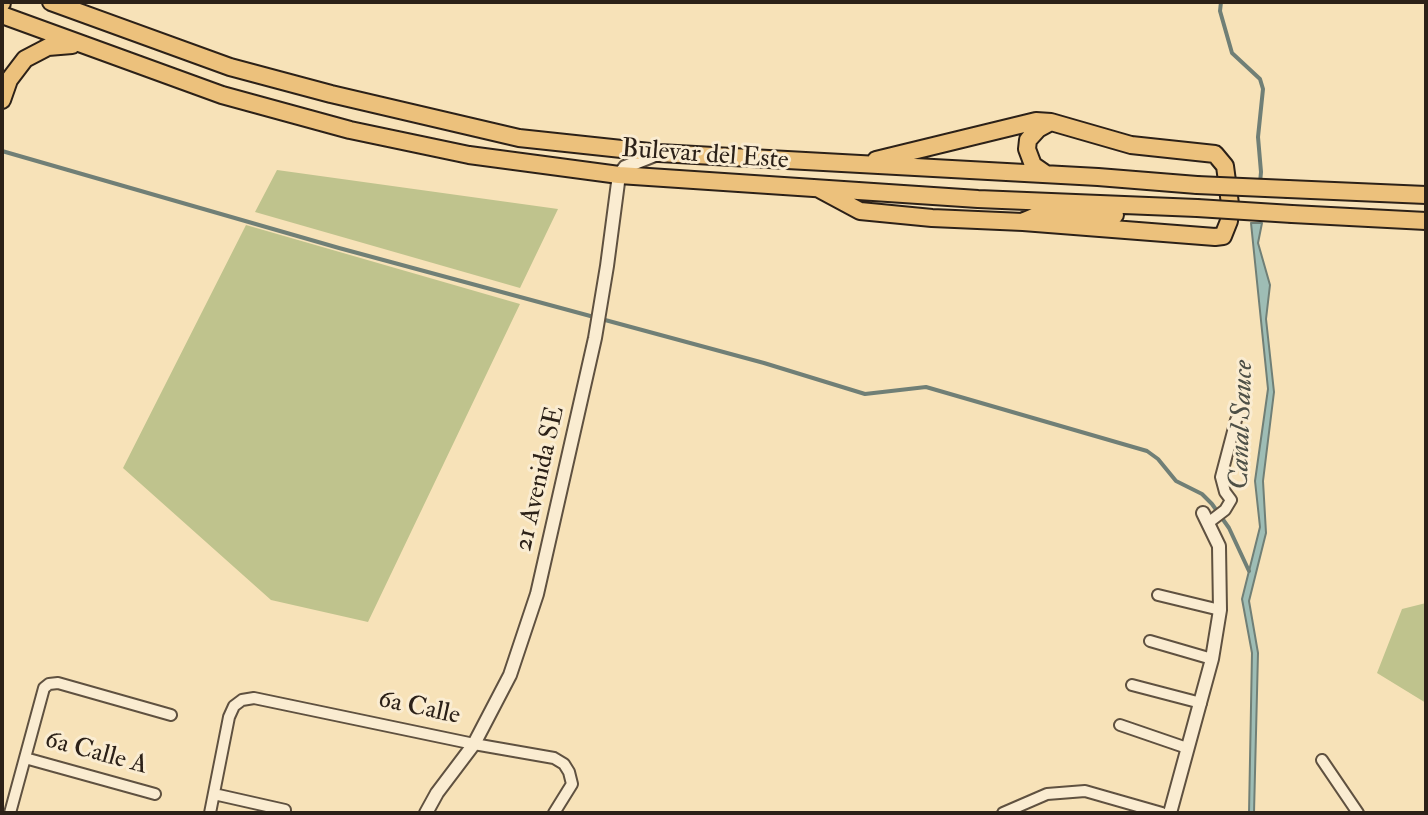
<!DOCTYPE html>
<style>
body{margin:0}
#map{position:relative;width:1428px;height:815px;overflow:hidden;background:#f7e2b8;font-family:"IM FELL Double Pica",serif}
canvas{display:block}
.frame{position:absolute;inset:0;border:4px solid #2c2118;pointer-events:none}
</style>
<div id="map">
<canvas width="1428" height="815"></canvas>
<div class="frame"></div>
</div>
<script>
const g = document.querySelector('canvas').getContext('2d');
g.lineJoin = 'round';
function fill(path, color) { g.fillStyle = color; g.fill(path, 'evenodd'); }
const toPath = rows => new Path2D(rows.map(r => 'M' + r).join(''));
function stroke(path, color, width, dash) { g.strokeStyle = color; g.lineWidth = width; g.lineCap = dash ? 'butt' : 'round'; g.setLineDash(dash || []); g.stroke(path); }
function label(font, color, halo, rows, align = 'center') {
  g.font = font + ' "IM FELL Double Pica",serif'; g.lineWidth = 6; g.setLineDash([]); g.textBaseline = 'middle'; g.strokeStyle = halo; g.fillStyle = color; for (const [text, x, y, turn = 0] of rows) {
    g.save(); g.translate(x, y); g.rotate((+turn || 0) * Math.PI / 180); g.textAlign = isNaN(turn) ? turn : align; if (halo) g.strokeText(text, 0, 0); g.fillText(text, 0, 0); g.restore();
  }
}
fill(toPath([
 [277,170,558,209,520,288,255,212],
 [246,225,520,304,368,622,271,600,123,468],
 [1426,603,1426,703,1377,673,1402,609]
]), '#bfc38d');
const water = toPath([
 [1251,223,1262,223,1258,243,1270,285,1266,319,1274,392,1263,481,1266,533,1249,601,1258,653,1254,813,1249,813,1252,653,1242,599,1260,527,1255,481,1268,389,1251,223]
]);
fill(water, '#9ebdb5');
stroke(water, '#707f76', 2);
stroke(toPath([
 [1221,2,1220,11,1232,53,1260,79,1263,89,1258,137,1261,172,1260,183],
 [2,151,339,248,764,363,865,394,926,387,1147,451,1158,459,1176,481,1202,494,1212,504,1229,528,1249,571]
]), '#707f76', 4);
const minor = toPath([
 [1208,523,1225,510,1231,500,1225,492,1221,477,1236,420],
 [1158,595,1220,610],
 [1150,641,1212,659],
 [1132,685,1201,703],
 [1120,725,1187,748],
 [25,758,155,794],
 [1322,760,1358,813],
 [214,794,285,810],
 [10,813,44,688,49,684,58,683,171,715],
 [210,813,229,717,234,706,242,700,254,698,474,744,554,758,564,764,569,772,572,784,554,813],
 [1003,813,1047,794,1085,791,1162,813]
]);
const tertiary = toPath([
 [426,813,437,793,474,744,510,675,537,594,595,338,607,266,619,175,625,167,655,155],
 [1170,813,1212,659,1220,610,1219,546,1203,513]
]);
const primary = toPath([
 [2,3,2,2]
]);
const trunk = toPath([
 [51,2,230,67,331,94,519,138,659,153,1098,177,1197,185],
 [2,15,222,95,350,130,469,155,619,175,978,199,1197,208],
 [2,100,9,80,25,59,48,47,72,45],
 [1046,174,1033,165,1027,149,1028,140,1038,129,1051,122],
 [819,189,860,211,932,218,1023,222,1215,237,1223,236,1229,221,1230,204,1225,166,1215,154,1131,145,1051,122,1036,121,876,160],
 [1288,189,1426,195],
 [1292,214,1426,221],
 [1024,221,1043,213,1115,215]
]);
stroke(minor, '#5f5140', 14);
stroke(tertiary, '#5f5140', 16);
stroke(primary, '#2c2118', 20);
stroke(trunk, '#2c2118', 20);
stroke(minor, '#faecd1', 10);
stroke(tertiary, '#faecd1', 12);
stroke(primary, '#ecc17c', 16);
stroke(trunk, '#ecc17c', 16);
const trunkBridge = toPath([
 [1197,185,1288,189],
 [1197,208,1292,214]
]);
stroke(trunkBridge, '#2c2118', 20, []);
stroke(trunkBridge, '#ecc17c', 16);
label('26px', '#2c2118', '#faecd1', [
 ["Bulevar del Este",705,156,4],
 ["21 Avenida SE",541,479,-77],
 ["6a Calle",419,709,12],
 ["6a Calle A",96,754,15]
]);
label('italic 28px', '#4e5047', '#faecd1', [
 ["Canal Sauce",1243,425,-88]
]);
</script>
